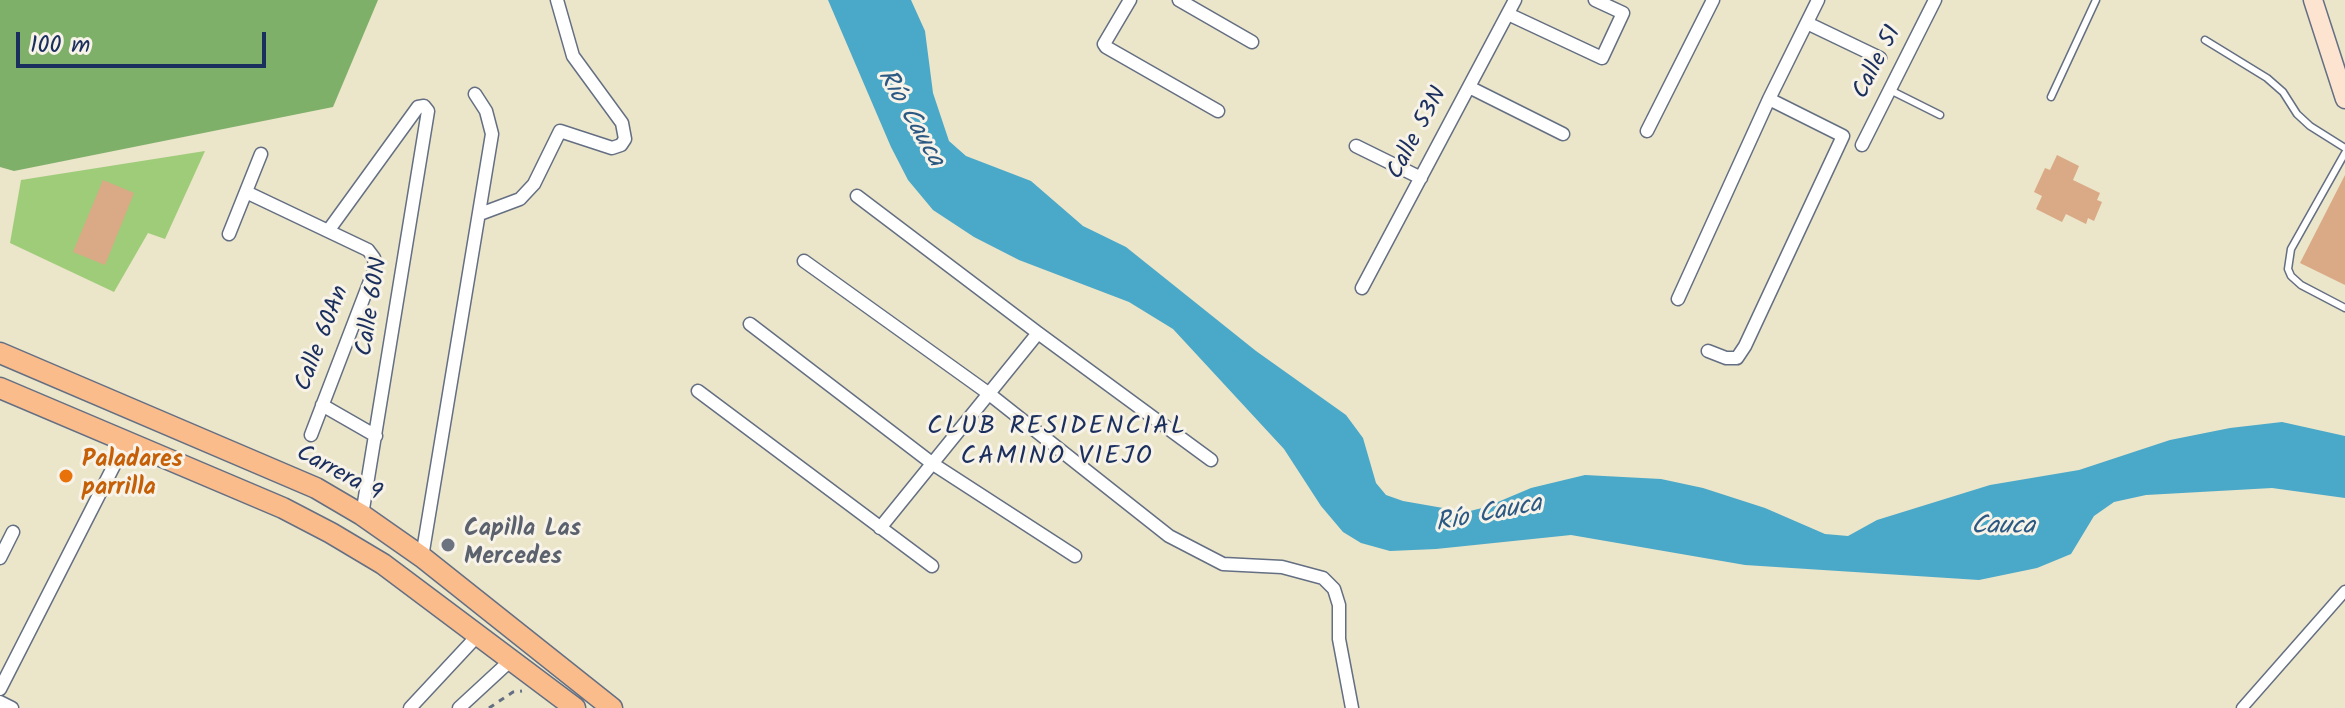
<!DOCTYPE html>
<meta charset="utf-8">
<style>
body{margin:0}
#map{position:relative;width:2345px;height:708px;overflow:hidden;background:#ebe5c9;font-family:Kalam,sans-serif}
canvas{display:block}
.scale{position:absolute;left:16px;top:32px;width:250px;height:36px;box-sizing:border-box;border:4px solid #1b2f5e;border-top:0;padding-left:10px;font-size:24px;line-height:28px;white-space:nowrap;color:#1b2f5e;-webkit-text-stroke:6px #f7f3e8;paint-order:stroke}
</style>
<div id="map">
<canvas width="2345" height="708"></canvas>
<div class="scale">100 m</div>
</div>
<script>
const g = document.querySelector('canvas').getContext('2d');
g.lineJoin = 'round';
function fill(path, color) { g.fillStyle = color; g.fill(path, 'evenodd'); }
const toPath = rows => new Path2D(rows.map(r => 'M' + r).join(''));
function stroke(path, color, width, dash) { g.strokeStyle = color; g.lineWidth = width; g.lineCap = dash ? 'butt' : 'round'; g.setLineDash(dash || []); g.stroke(path); }
function label(font, color, halo, rows, align = 'center') {
  g.font = font + ' Kalam,sans-serif'; g.lineWidth = 6; g.setLineDash([]); g.textBaseline = 'middle'; g.strokeStyle = halo; g.fillStyle = color; for (const [text, x, y, turn = 0] of rows) {
    g.save(); g.translate(x, y); g.rotate((+turn || 0) * Math.PI / 180); g.textAlign = isNaN(turn) ? turn : align; if (halo) g.strokeText(text, 0, 0); g.fillText(text, 0, 0); g.restore();
  }
}
fill(toPath([
 [205,151,165,239,148,233,114,292,10,243,21,180]
]), '#9fcc79');
fill(toPath([
 [0,0,378,0,333,107,14,171,0,167]
]), '#7fb069');
fill(toPath([
 [828,0,911,0,925,31,933,93,949,141,966,156,1031,181,1083,226,1126,247,1256,351,1346,415,1363,438,1376,483,1386,495,1403,501,1466,512,1486,507,1531,488,1585,475,1661,479,1703,488,1765,508,1825,534,1848,536,1877,520,1990,485,2079,470,2170,440,2230,428,2282,422,2345,436,2345,498,2272,488,2146,495,2114,502,2094,516,2071,554,2037,568,1979,580,1745,565,1571,535,1436,549,1390,551,1361,543,1343,532,1321,506,1284,449,1173,329,1129,302,1019,260,974,237,933,210,908,180,891,147]
]), '#4aa8c9');
fill(toPath([
 [2057,155,2079,166,2073,180,2100,193,2097,200,2102,202,2094,221,2088,218,2086,224,2066,214,2062,222,2036,209,2042,196,2034,192,2045,168,2050,170],
 [2345,175,2345,285,2300,263],
 [103,180,134,193,105,265,73,252]
]), '#daa985');
const service = toPath([
 [2205,40,2267,78,2283,92,2297,114,2310,126,2345,148],
 [1890,90,1940,115],
 [2051,97,2096,0],
 [2345,153,2291,249,2288,269,2291,276,2301,285,2345,308]
]);
const pedestrian = toPath([
 [2242,708,2345,591]
]);
const minor = toPath([
 [1130,0,1104,44,1106,47,1218,111],
 [1179,0,1252,42],
 [1508,14,1602,58,1623,13,1595,0],
 [1807,23,1880,58],
 [1469,87,1563,134],
 [1647,131,1713,0],
 [1862,145,1935,0],
 [1356,146,1421,178],
 [246,192,368,250,374,258,375,268,311,435],
 [857,196,1038,333,1211,460],
 [480,214,520,199,534,184,560,131,612,148,621,145,625,139,622,123,573,56,557,0],
 [328,231,418,107,424,106,428,111,362,515],
 [229,234,261,154],
 [804,261,988,393,1169,536,1223,564,1282,567,1323,578,1334,589,1339,605,1339,639,1352,708],
 [1362,288,1515,0],
 [1678,299,1769,99,1818,0],
 [750,324,933,464,1075,556],
 [1708,351,1726,358,1737,358,1745,346,1843,136,1769,99],
 [698,391,932,566],
 [322,405,376,436],
 [880,528,1038,333],
 [422,557,492,134,486,111,475,94],
 [0,558,13,532],
 [0,689,127,440],
 [0,702,12,708],
 [410,708,479,634],
 [459,708,511,660]
]);
const secondary = toPath([
 [2313,0,2345,99]
]);
const primary = toPath([
 [0,353,316,488,362,515,422,557,612,708],
 [0,388,283,508,331,533,383,564,575,708]
]);
stroke(service, '#646f83', 9);
stroke(pedestrian, '#646f83', 13);
stroke(minor, '#646f83', 15);
stroke(secondary, '#646f83', 21);
stroke(primary, '#646f83', 23);
stroke(toPath([
 [489,708,513,692,522,691]
]), '#646f83', 3, [6, 6]);
stroke(service, '#fff', 6);
stroke(pedestrian, '#fff', 10);
stroke(minor, '#fff', 12);
stroke(secondary, '#fde4d1', 18);
stroke(primary, '#fabc8b', 20);
for (const [x, y, r, color] of [
 [66,476,8,"#e8710a"],
 [448,545,8,"#6b7280"]
]) { const dot = new Path2D(); dot.arc(x, y, r, 0, 2 * Math.PI); g.fillStyle = color; g.fill(dot); stroke(dot, '#f7f3e8', 3); }
label('24px', '#1b2f5e', '#f7f3e8', [
 ["Calle 51",1879,63,-63],
 ["Calle 53N",1419,134,-62],
 ["Calle 60N",374,307,-81],
 ["Calle 60An",324,339,-69],
 ["Carrera 9",338,475,28]
]);
label('bold 24px', '#c56008', '#f7f3e8', [
 ["Paladares",82,462],
 ["parrilla",82,490]
], 'left');
label('bold 24px', '#5b616d', '#f7f3e8', [
 ["Capilla Las",464,531],
 ["Mercedes",464,559]
], 'left');
label('italic 26px', '#2b5983', '#f7f3e8', [
 ["Río Cauca",909,119,60],
 ["Río Cauca",1489,516,-11],
 ["Cauca",2003,529]
]);
g.letterSpacing = '2px';
label('26px', '#1b2f5e', '#f7f3e8', [
 ["CLUB RESIDENCIAL",1057,429],
 ["CAMINO VIEJO",1057,459]
]);
g.letterSpacing = '0px';
</script>
